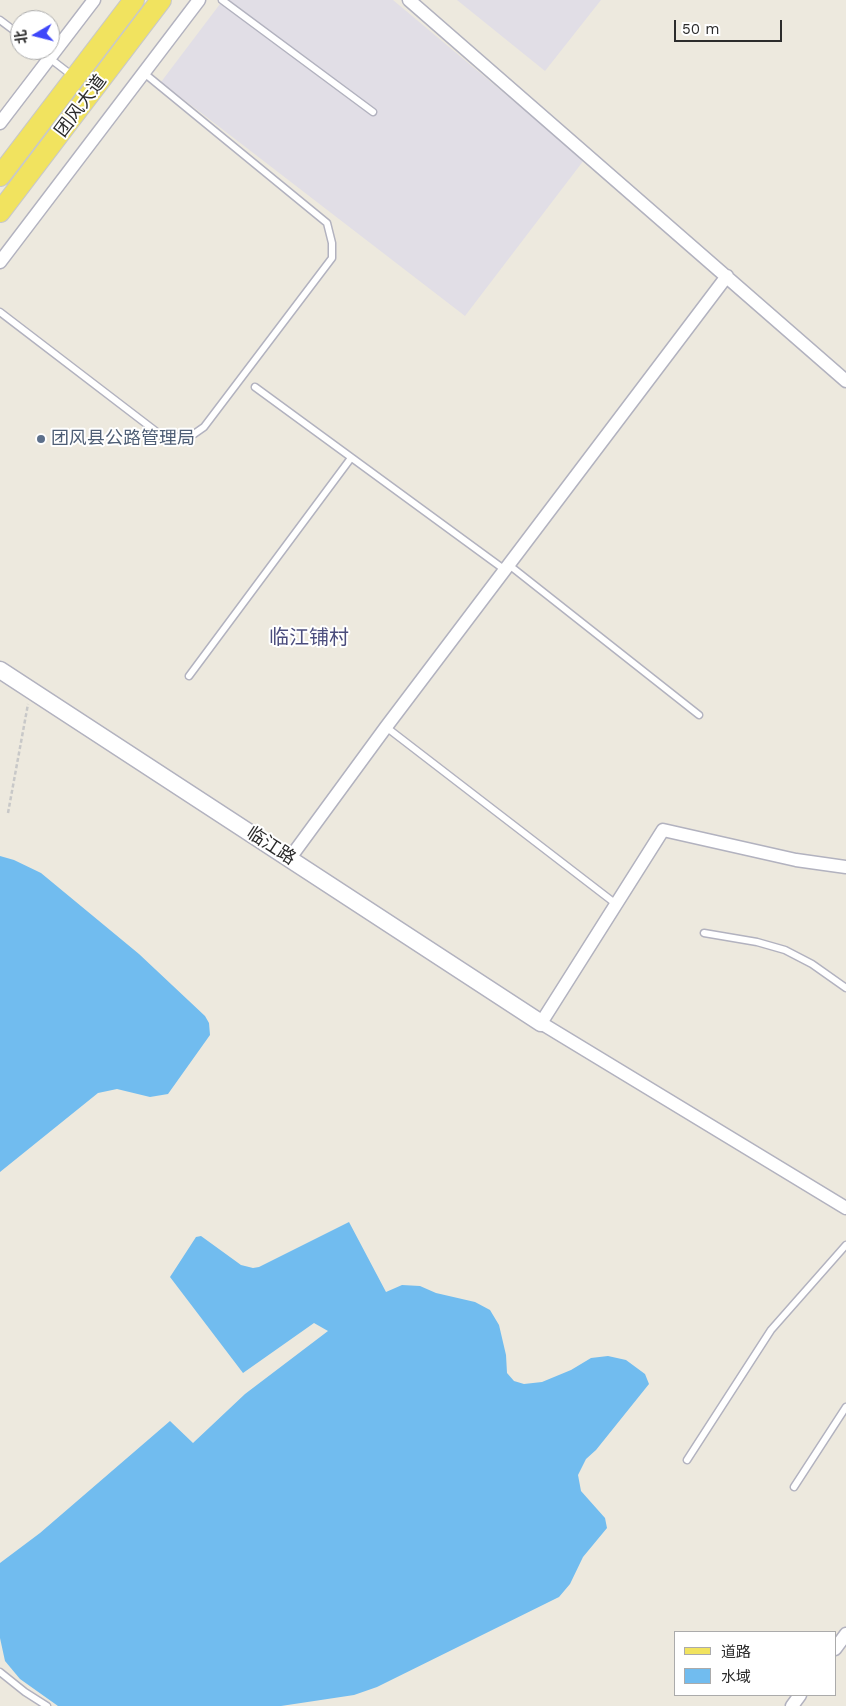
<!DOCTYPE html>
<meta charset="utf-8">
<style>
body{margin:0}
#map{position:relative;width:846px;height:1706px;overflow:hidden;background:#ede9de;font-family:"Work Sans","Noto Sans SC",sans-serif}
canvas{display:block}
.legend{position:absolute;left:674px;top:1631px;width:162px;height:65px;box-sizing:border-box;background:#fff;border:1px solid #ababab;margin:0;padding:6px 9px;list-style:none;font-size:15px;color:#2c2c2c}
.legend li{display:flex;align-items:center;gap:10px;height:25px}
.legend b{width:25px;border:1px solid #ababab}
.north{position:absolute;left:10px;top:10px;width:50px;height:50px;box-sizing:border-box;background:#fff;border:1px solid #ababab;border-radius:50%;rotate:262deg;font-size:14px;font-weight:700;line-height:20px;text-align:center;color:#2c2c2c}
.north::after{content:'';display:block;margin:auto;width:18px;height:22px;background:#3e47fa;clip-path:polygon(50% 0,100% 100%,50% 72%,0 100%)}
.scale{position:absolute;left:674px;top:20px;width:108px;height:22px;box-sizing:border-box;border:2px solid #2c2c2c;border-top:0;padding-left:6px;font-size:15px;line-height:18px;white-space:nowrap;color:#2c2c2c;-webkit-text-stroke:4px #fff;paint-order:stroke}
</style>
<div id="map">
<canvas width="846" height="1706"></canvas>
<ul class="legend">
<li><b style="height:6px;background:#f1e35f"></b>道路</li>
<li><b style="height:14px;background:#71bcef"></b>水域</li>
</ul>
<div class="north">北</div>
<div class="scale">50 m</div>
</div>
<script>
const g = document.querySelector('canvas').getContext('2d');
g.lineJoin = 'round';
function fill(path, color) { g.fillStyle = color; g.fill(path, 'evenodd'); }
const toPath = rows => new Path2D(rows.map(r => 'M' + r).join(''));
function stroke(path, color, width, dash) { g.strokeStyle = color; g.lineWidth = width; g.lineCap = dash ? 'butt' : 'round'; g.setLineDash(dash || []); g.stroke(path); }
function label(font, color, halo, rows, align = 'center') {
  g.font = font + ' "Work Sans","Noto Sans SC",sans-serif'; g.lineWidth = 4; g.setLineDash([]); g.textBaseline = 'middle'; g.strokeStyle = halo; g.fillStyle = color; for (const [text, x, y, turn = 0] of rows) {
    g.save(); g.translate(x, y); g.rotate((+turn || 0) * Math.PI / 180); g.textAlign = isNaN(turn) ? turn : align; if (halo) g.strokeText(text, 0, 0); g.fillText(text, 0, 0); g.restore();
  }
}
fill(toPath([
 [223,0,393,0,584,160,465,316,161,82],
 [457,0,601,0,545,71]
]), '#e1dee6');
fill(toPath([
 [0,856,14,860,41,873,139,954,205,1016,209,1023,210,1035,168,1094,150,1097,117,1089,98,1093,0,1172],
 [349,1222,386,1292,402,1285,420,1286,436,1293,475,1302,490,1310,499,1325,506,1355,507,1373,514,1381,524,1384,542,1382,571,1370,591,1358,608,1356,626,1360,645,1374,649,1384,596,1450,586,1459,578,1475,581,1491,605,1518,607,1528,583,1557,570,1584,559,1597,377,1687,354,1695,281,1706,58,1706,20,1679,5,1661,0,1638,0,1563,40,1533,170,1421,193,1443,245,1394,328,1331,314,1323,243,1373,170,1277,196,1237,201,1236,241,1265,253,1268,259,1267]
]), '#71bcef');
const service = toPath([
 [222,0,373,112],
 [0,20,20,35],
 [39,50,74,77],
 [0,312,162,436,185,437,194,434,204,427,332,258,332,243,327,223,144,73],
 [255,387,505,570],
 [509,565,699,715],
 [189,676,351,458],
 [386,727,616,904],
 [704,933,757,942,785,950,812,964,846,988],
 [687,1460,771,1330,846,1245],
 [794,1487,846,1407],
 [0,1672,25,1692,47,1706]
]);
const minor = toPath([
 [409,0,846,381],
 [0,123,94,0],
 [0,262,199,0],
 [290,858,386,727,727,276],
 [846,867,796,860,663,830,541,1023,846,1208],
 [835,1649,846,1634],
 [792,1706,800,1695]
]);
const tertiary = toPath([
 [0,670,541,1023]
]);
const primary = toPath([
 [0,176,134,0],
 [0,212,161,0]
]);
stroke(service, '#b2b2bf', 9);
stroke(minor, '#b2b2bf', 15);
stroke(tertiary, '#b2b2bf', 19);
stroke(primary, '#c8c8c8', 22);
stroke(toPath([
 [8,813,28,704]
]), '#c8c8c8', 2.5, [4, 2.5]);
stroke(service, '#fff', 6);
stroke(minor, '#fff', 12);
stroke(tertiary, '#fff', 16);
stroke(primary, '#f1e35f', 20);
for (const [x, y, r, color] of [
 [41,439,5,"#5c6f8a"]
]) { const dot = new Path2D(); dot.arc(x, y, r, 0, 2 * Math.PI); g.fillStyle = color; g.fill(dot); stroke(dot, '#fff', 2); }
label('18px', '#2c2c2c', '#fff', [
 ["团风大道",81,106,-53],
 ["临江路",271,846,33]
]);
label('18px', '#4e5e75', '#fff', [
 ["团风县公路管理局",51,439]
], 'left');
label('20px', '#4b4d7d', '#fff', [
 ["临江铺村",309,638]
]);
</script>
